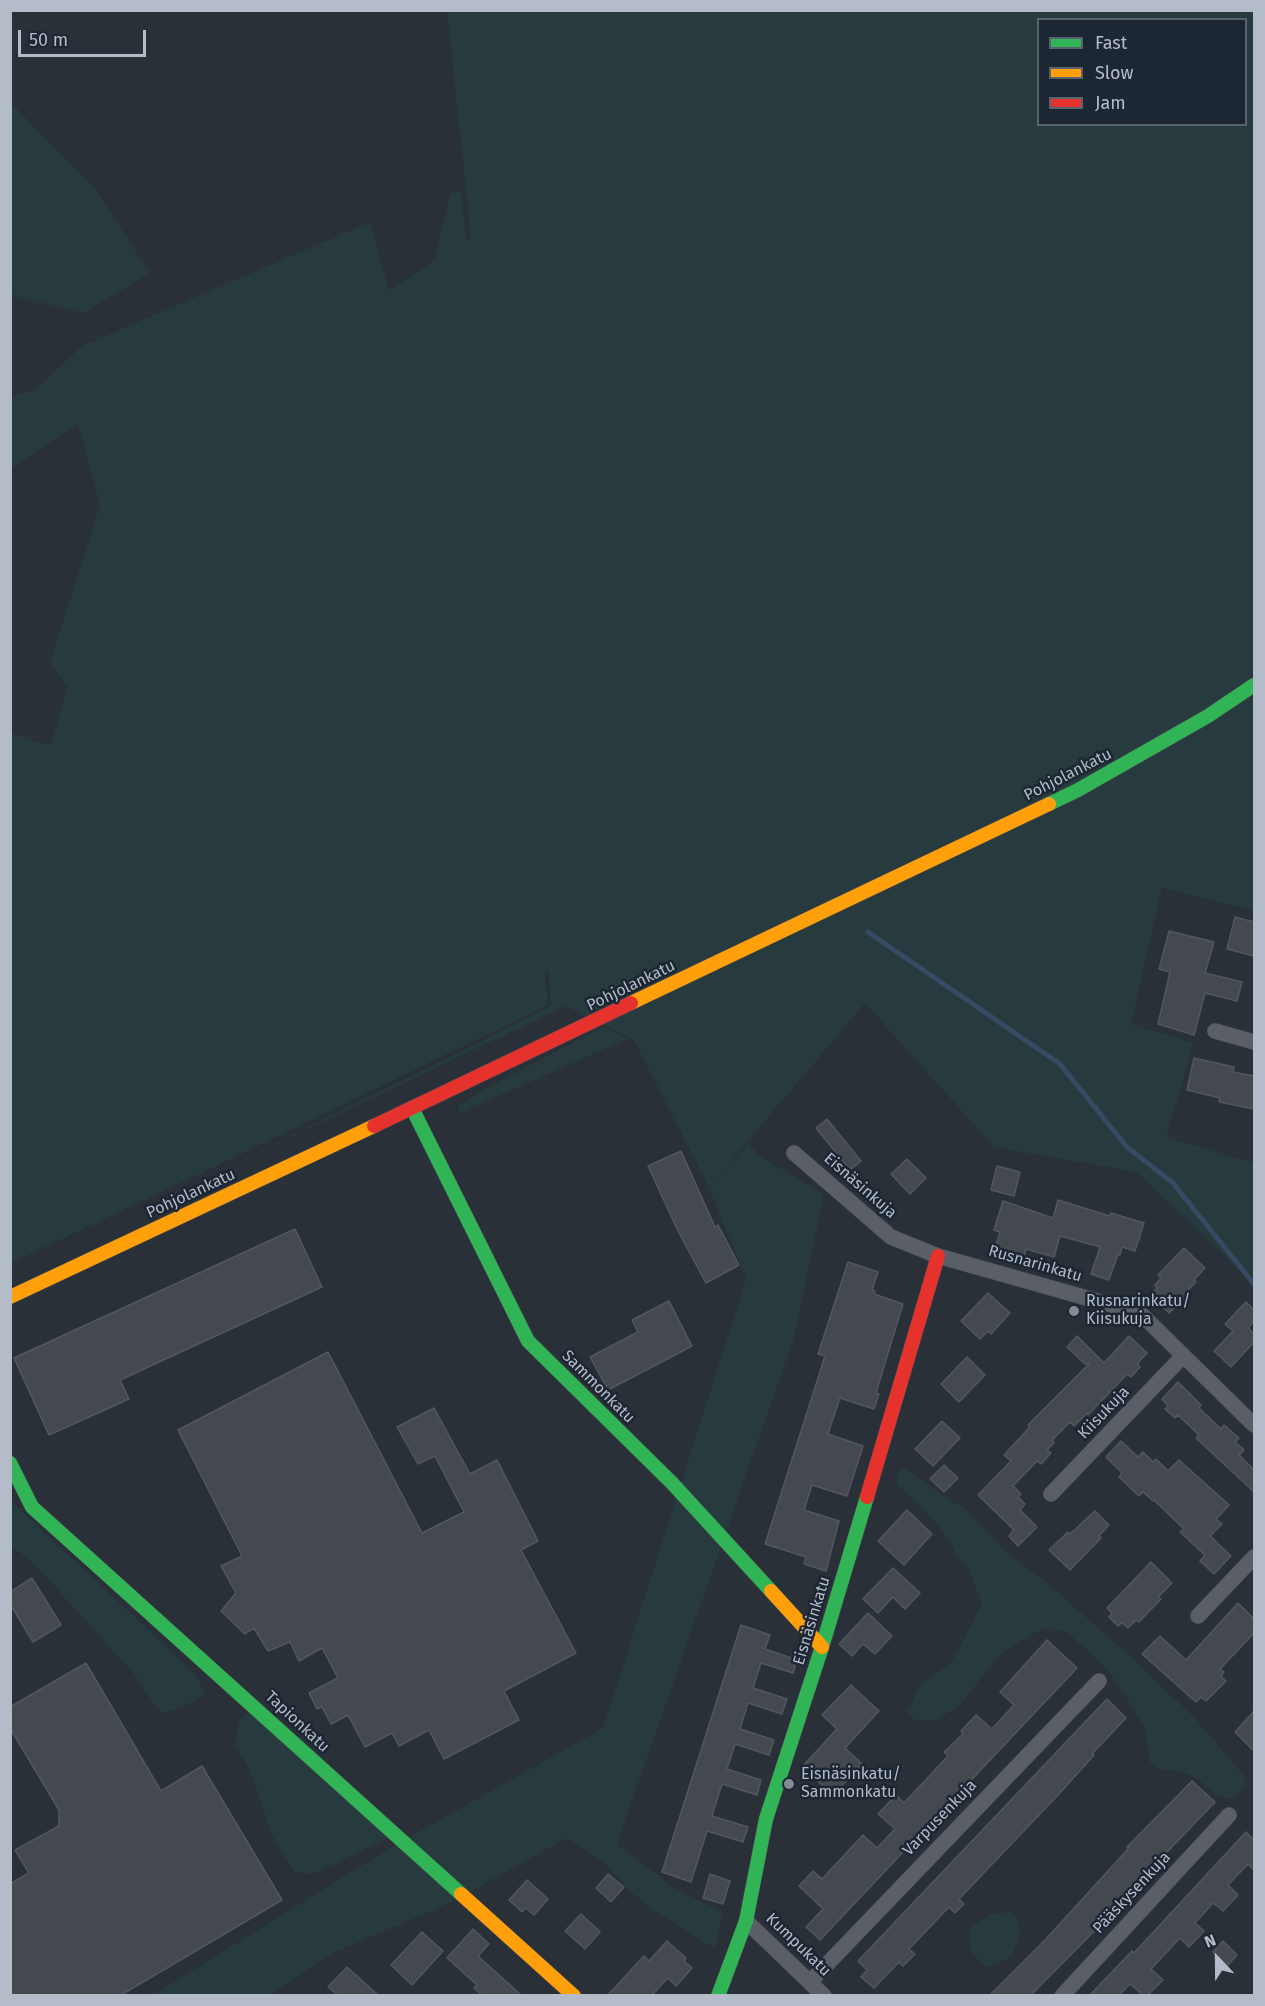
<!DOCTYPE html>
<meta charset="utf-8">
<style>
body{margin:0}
#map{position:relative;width:1265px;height:2006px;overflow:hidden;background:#2a3038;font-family:"Fira Sans",sans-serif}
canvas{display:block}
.frame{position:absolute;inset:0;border:12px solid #b4bcc9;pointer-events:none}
.legend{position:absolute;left:1037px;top:18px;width:210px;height:108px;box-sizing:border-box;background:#1d2633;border:2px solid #59626f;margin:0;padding:8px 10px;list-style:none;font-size:18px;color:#b4bcc9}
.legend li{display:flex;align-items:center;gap:12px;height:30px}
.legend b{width:30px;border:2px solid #59626f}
.north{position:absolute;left:1187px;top:1928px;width:60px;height:60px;-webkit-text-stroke:4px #1d2633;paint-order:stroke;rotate:338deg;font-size:16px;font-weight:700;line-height:24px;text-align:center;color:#b4bcc9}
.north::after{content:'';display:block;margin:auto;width:21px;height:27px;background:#b4bcc9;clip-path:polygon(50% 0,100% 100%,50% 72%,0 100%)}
.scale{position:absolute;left:18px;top:30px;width:128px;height:27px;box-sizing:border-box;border:3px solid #b4bcc9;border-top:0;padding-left:8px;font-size:18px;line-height:21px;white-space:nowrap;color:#b4bcc9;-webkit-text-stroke:4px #1d2633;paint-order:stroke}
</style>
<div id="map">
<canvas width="1265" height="2006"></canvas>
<div class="frame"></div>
<ul class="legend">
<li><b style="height:8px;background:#30b455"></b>Fast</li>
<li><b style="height:8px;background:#ff9f0a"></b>Slow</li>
<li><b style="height:8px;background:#e5322d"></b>Jam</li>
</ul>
<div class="north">N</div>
<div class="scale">50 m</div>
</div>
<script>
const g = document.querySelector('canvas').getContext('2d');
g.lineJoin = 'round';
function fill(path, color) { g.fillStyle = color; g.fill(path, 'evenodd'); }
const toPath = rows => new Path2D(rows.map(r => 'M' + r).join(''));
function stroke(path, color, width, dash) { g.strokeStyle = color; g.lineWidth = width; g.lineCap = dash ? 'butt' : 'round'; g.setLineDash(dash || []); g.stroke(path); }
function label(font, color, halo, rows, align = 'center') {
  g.font = font + ' "Fira Sans",sans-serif'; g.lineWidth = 5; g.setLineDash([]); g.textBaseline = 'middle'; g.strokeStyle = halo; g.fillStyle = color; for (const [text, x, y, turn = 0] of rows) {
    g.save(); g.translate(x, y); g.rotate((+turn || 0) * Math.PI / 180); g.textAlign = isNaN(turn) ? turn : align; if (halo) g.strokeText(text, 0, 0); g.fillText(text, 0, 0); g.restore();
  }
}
fill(toPath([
 [447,11,1254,11,1254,910,1162,888,1131,1024,1194,1043,1166,1137,1254,1163,1254,1284,1137,1172,994,1147,865,1003,710,1186,749,1143,758,1155,824,1194,794,1338,617,1844,674,1888,723,1912,715,1949,656,1912,632,1893,605,1863,567,1838,450,1903,335,1952,270,1995,153,1995,390,1848,603,1728,746,1279,709,1188,634,1040,566,1006,228,1167,551,1006,548,971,545,973,548,1005,225,1162,11,1263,11,733,50,746,68,687,50,663,100,505,78,424,11,469,11,397,35,390,82,346,370,222,389,290,436,260,436,253,451,193,461,191,466,240,471,238],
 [1038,20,1246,20,1246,124,1038,124],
 [11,105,14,106,94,187,150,273,84,313,11,295],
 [603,1027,627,1039,460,1113,458,1111,460,1105,490,1086],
 [905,1468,948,1499,966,1509,1008,1554,1045,1581,1134,1660,1195,1718,1244,1776,1246,1786,1232,1799,1217,1795,1200,1781,1188,1774,1175,1770,1163,1771,1150,1763,1145,1728,1124,1694,1107,1669,1067,1632,1045,1628,1018,1642,996,1659,960,1705,936,1720,916,1721,907,1712,919,1687,952,1661,982,1604,969,1570,958,1558,948,1538,924,1509,897,1484,898,1472],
 [10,1500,195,1674,206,1695,181,1707,162,1713,154,1704,135,1675,48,1579,20,1552,11,1548],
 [253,1710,391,1837,313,1874,294,1872,272,1835,251,1772,235,1745,239,1719],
 [1012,1912,1018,1920,1020,1934,1017,1944,1011,1957,988,1967,973,1955,968,1938,971,1926,992,1914]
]), '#273a3e');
stroke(toPath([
 [868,932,1060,1064,1127,1147,1173,1183,1254,1284]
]), '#384963', 5);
const building = toPath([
 [1235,917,1254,922,1254,956,1227,949,1235,917],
 [1169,931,1214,942,1205,973,1242,982,1237,1001,1205,993,1194,1035,1158,1024,1170,972,1159,969,1169,931],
 [1194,1058,1234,1067,1233,1072,1254,1076,1254,1109,1219,1102,1220,1098,1187,1090,1194,1058],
 [827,1119,861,1161,850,1170,816,1128,827,1119],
 [681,1151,715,1227,718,1225,739,1265,706,1283,678,1231,648,1166,681,1151],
 [907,1159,926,1178,910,1194,891,1174,907,1159],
 [997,1166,1020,1172,1014,1196,991,1190,997,1166],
 [1058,1200,1110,1216,1111,1213,1144,1223,1135,1251,1122,1247,1120,1255,1118,1254,1109,1280,1091,1274,1100,1247,1060,1236,1054,1257,1026,1249,1024,1257,995,1248,1000,1232,994,1230,1003,1201,1053,1218,1058,1200],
 [295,1229,322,1287,120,1380,129,1399,49,1435,14,1358,295,1229],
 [1184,1248,1205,1268,1194,1280,1196,1282,1188,1290,1190,1292,1169,1313,1151,1295,1157,1288,1155,1285,1161,1278,1158,1275,1184,1248],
 [848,1262,878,1272,872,1290,875,1291,874,1294,903,1304,876,1393,879,1394,874,1409,840,1398,828,1434,863,1446,847,1496,812,1485,804,1510,839,1521,826,1571,804,1564,806,1557,765,1544,825,1356,818,1354,848,1262],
 [988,1293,1010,1313,991,1334,988,1331,980,1339,961,1321,988,1293],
 [669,1301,692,1346,608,1390,590,1357,638,1332,632,1320,669,1301],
 [1246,1302,1254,1310,1254,1321,1248,1328,1254,1334,1254,1342,1231,1367,1214,1351,1233,1331,1225,1324,1246,1302],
 [1077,1336,1104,1363,1129,1336,1147,1353,1137,1364,1140,1367,1131,1377,1127,1374,1088,1415,1087,1413,1074,1426,1070,1422,1052,1440,1054,1443,1047,1450,1051,1453,1041,1464,1037,1461,1013,1486,1021,1494,1018,1497,1025,1504,1020,1510,1037,1527,1018,1546,1009,1536,1014,1530,978,1495,1011,1461,1004,1455,1030,1427,1028,1425,1089,1364,1085,1364,1067,1347,1077,1336],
 [328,1352,422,1533,464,1512,435,1456,418,1464,397,1427,434,1408,470,1474,497,1460,538,1541,521,1550,576,1653,504,1691,519,1720,444,1759,429,1730,399,1746,392,1733,365,1747,348,1715,331,1724,322,1707,317,1709,309,1693,338,1678,322,1648,299,1661,290,1642,268,1651,254,1628,245,1634,221,1611,236,1593,221,1566,242,1556,178,1430,328,1352],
 [967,1357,985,1375,959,1402,941,1384,967,1357],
 [1178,1382,1201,1405,1199,1408,1221,1429,1224,1425,1239,1438,1235,1442,1244,1450,1239,1455,1254,1470,1254,1492,1196,1438,1199,1435,1178,1415,1175,1418,1165,1409,1168,1406,1162,1399,1178,1382],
 [942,1421,960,1438,933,1466,915,1449,942,1421],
 [1121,1441,1138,1457,1143,1452,1153,1462,1156,1459,1168,1471,1179,1460,1229,1505,1216,1519,1222,1524,1210,1536,1231,1556,1214,1574,1200,1561,1205,1555,1180,1532,1184,1529,1154,1500,1153,1501,1143,1492,1139,1496,1119,1477,1122,1473,1106,1457,1121,1441],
 [944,1465,958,1478,944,1492,930,1479,944,1465],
 [907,1510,932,1534,904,1565,878,1541,907,1510],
 [1095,1511,1109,1525,1099,1536,1101,1538,1070,1570,1049,1550,1068,1532,1070,1534,1095,1511],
 [1151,1562,1172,1583,1158,1597,1161,1599,1139,1622,1136,1620,1128,1628,1122,1623,1118,1626,1109,1617,1112,1613,1107,1608,1151,1562],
 [893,1568,920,1593,905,1609,893,1597,878,1613,863,1599,893,1568],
 [32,1578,61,1625,33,1642,10,1604,10,1592,32,1578],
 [1238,1603,1254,1619,1254,1633,1220,1669,1224,1672,1221,1676,1226,1681,1206,1701,1201,1697,1196,1702,1142,1654,1160,1636,1186,1660,1238,1603],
 [868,1613,892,1636,875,1654,863,1644,852,1656,839,1644,868,1613],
 [741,1625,770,1635,765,1649,797,1660,793,1673,761,1663,753,1688,787,1699,782,1714,748,1703,740,1729,774,1740,769,1755,735,1744,727,1769,761,1780,757,1795,722,1784,712,1816,748,1827,743,1842,707,1831,691,1882,662,1872,741,1625],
 [1047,1640,1077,1668,820,1940,806,1927,823,1909,799,1886,813,1871,822,1879,863,1835,877,1848,895,1829,878,1814,896,1795,904,1803,948,1756,944,1752,963,1734,961,1731,976,1715,992,1729,1014,1705,1000,1692,1047,1640],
 [86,1663,161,1791,202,1766,282,1900,121,1995,10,1995,10,1884,29,1873,15,1850,59,1826,59,1810,10,1728,10,1707,86,1663],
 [851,1685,879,1711,845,1748,862,1764,833,1795,802,1767,837,1729,822,1715,851,1685],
 [1107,1699,1126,1718,1092,1754,1094,1755,1059,1794,959,1899,964,1904,955,1913,949,1907,909,1949,915,1954,903,1966,899,1962,874,1988,861,1977,867,1970,858,1961,1107,1699],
 [1254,1711,1254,1751,1235,1732,1254,1711],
 [1192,1781,1215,1802,1145,1875,1146,1876,1118,1907,1031,1995,990,1995,1045,1940,1129,1848,1127,1847,1192,1781],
 [1246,1832,1254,1840,1254,1870,1248,1864,1228,1885,1238,1895,1223,1911,1213,1903,1195,1923,1204,1931,1189,1947,1180,1938,1151,1969,1163,1980,1148,1995,1143,1995,1130,1984,1119,1995,1090,1995,1132,1951,1134,1953,1246,1832],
 [608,1874,624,1887,611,1902,596,1888,608,1874],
 [710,1874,730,1881,723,1904,703,1898,710,1874],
 [527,1880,548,1899,534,1915,526,1908,522,1912,509,1900,527,1880],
 [581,1914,600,1932,585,1949,565,1931,581,1914],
 [473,1929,489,1944,478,1956,521,1995,482,1995,474,1988,477,1985,447,1958,473,1929],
 [422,1932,443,1951,412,1985,391,1965,422,1932],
 [667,1941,686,1958,684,1961,692,1968,676,1986,668,1978,652,1995,608,1995,644,1956,649,1961,667,1941],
 [1223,1941,1237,1955,1227,1966,1213,1952,1223,1941],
 [347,1967,378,1995,338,1995,328,1987,347,1967]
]);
fill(building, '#444950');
stroke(building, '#52575f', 1.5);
const street = toPath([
 [1215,1031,1254,1042],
 [794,1153,891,1237,938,1256,1140,1313,1254,1425],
 [1051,1494,1183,1356],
 [1198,1616,1254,1557],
 [746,1921,824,1996],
 [810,1982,1099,1681],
 [1062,1996,1229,1815]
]);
const fast = toPath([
 [1049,804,1078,790,1208,716,1254,685],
 [412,1108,528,1341,672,1483,771,1591],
 [10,1463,32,1507,461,1894],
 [718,1996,746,1921,766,1819,822,1647,867,1497]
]);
const slow = toPath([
 [631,1003,1049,804],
 [10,1297,374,1126],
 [771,1591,822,1647],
 [461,1894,574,1996]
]);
const jam = toPath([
 [374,1126,631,1003],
 [867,1497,938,1256]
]);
stroke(street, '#484c53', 16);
stroke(fast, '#484c53', 15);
stroke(slow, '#484c53', 15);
stroke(jam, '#484c53', 15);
stroke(street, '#5a5e66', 15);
stroke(fast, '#30b455', 14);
stroke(slow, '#ff9f0a', 14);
stroke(jam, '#e5322d', 14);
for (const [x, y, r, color] of [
 [1074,1311,6,"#848b96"],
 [789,1784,6,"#848b96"]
]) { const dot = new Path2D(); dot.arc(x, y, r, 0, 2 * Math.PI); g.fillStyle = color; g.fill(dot); stroke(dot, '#1d2633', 2); }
label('16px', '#b4bcc9', '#1d2633', [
 ["Pohjolankatu",1068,775,-27],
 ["Pohjolankatu",631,986,-26],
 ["Eisnäsinkuja",860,1186,41],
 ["Pohjolankatu",191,1194,-25],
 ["Rusnarinkatu",1035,1264,16],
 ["Sammonkatu",598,1387,45],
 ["Kiisukuja",1104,1413,-46],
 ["Eisnäsinkatu",812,1621,-73],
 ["Tapionkatu",297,1722,43],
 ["Varpusenkuja",940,1818,-46],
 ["Pääskysenkuja",1132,1893,-47],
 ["Kumpukatu",798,1945,44]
]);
label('16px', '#b4bcc9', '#1d2633', [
 ["Rusnarinkatu/",1086,1302],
 ["Kiisukuja",1086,1320],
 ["Eisnäsinkatu/",801,1775],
 ["Sammonkatu",801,1793]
], 'left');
</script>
